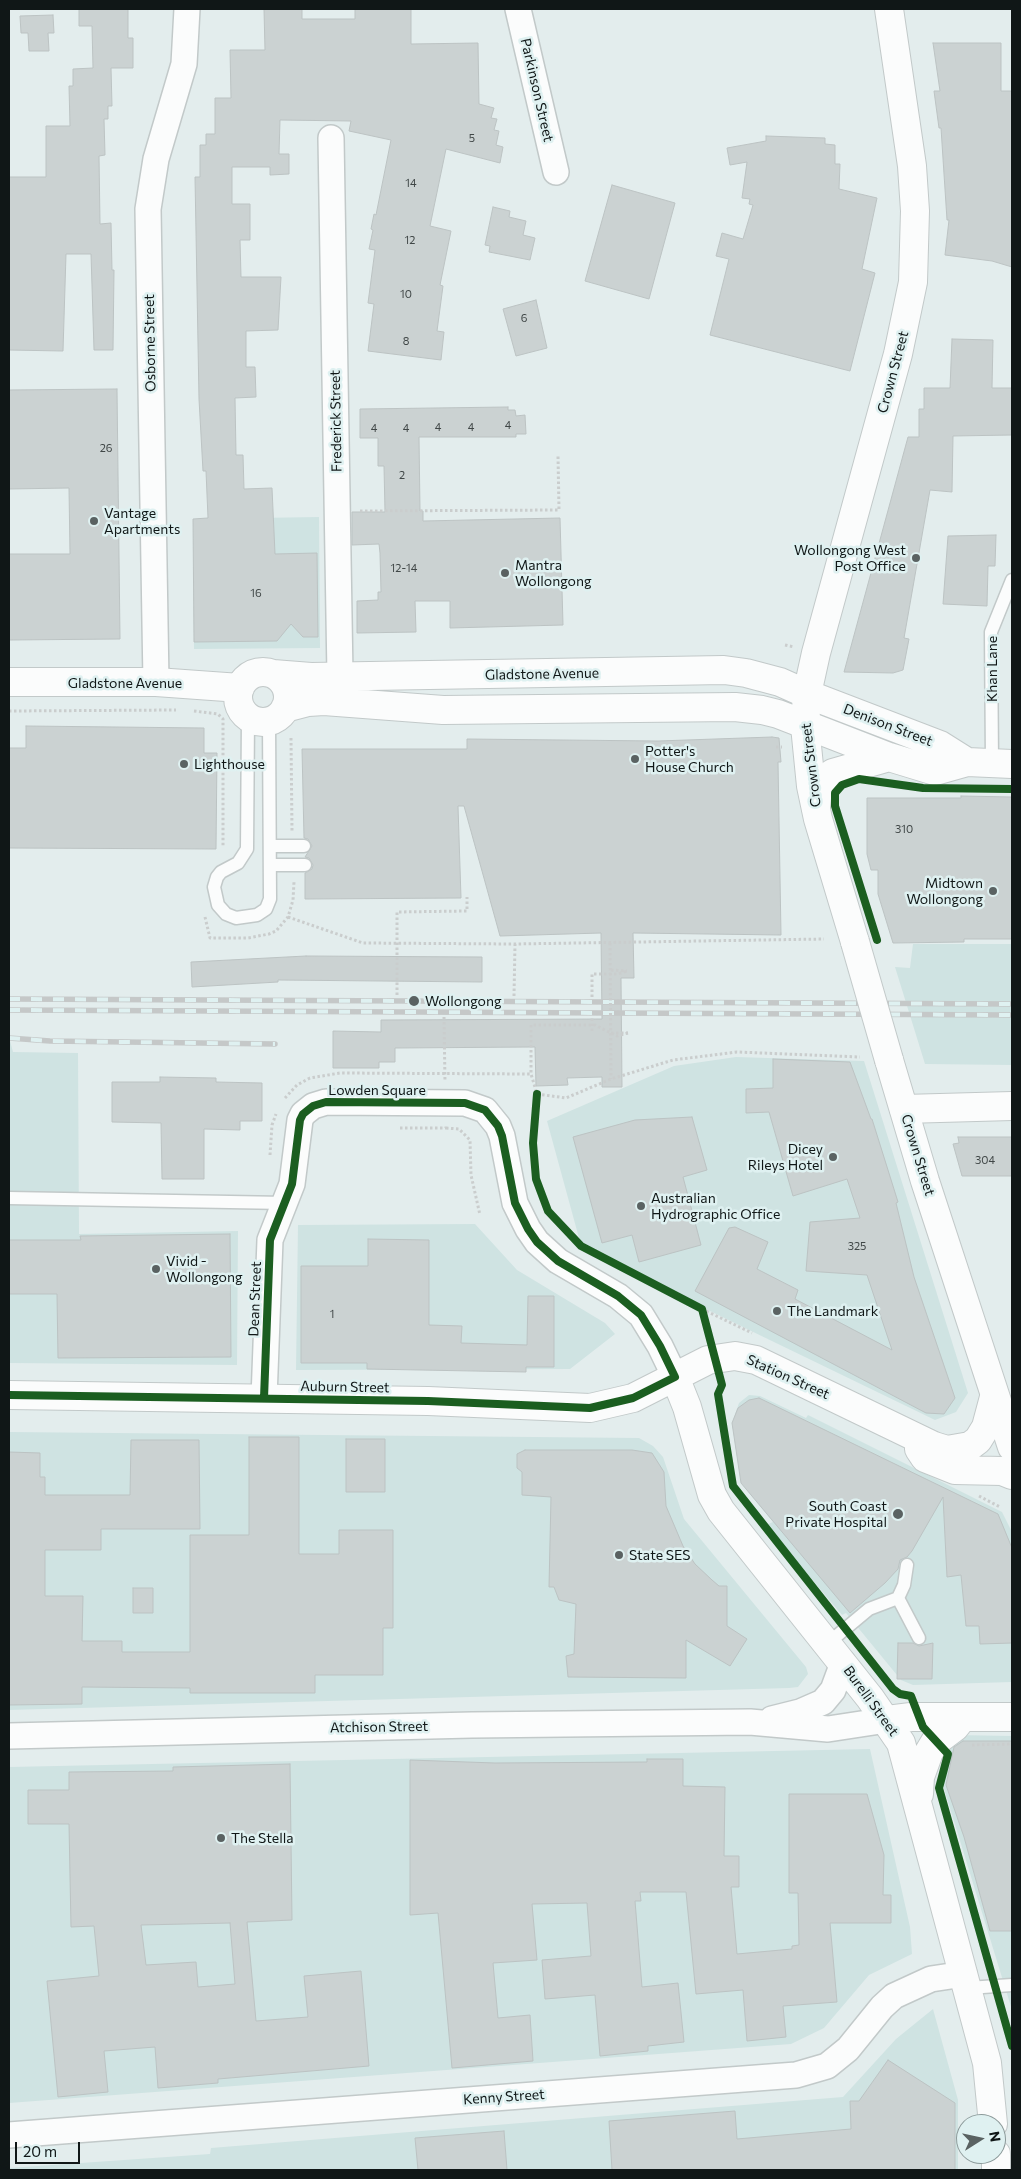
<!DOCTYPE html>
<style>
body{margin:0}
#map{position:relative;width:1021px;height:2179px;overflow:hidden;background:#e3eded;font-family:Commissioner,sans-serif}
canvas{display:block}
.frame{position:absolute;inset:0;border:10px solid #101717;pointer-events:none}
.north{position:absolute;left:956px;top:2114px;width:50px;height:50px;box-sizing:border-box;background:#dff1f1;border:1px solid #8c9a9a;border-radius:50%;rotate:80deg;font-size:14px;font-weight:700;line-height:20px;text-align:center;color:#101717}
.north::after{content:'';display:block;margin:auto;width:18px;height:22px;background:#5a6262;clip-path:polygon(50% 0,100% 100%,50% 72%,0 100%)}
.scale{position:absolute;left:15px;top:2142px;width:65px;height:22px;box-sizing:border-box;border:2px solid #101717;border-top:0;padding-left:6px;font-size:15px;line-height:18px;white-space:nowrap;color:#101717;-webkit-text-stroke:4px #dff1f1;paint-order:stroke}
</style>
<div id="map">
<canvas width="1021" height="2179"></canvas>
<div class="frame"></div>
<div class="north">N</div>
<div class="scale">20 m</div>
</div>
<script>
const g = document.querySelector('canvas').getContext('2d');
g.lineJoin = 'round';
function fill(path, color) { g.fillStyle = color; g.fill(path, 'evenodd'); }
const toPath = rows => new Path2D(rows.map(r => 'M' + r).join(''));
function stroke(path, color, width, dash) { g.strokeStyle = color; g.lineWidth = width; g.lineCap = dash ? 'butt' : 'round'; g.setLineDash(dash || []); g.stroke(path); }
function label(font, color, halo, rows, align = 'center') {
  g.font = font + ' Commissioner,sans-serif'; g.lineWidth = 5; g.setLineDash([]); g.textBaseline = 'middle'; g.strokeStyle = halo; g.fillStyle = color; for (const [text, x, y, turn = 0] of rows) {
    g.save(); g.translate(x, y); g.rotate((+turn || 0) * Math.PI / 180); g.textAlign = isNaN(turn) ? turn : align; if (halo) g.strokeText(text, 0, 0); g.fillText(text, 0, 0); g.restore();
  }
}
fill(toPath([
 [319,517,320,648,194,649,193,519],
 [913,944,1012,944,1012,1065,925,1064,895,967,910,968],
 [9,1037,13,1052,78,1053,79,1234,238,1231,237,1365,9,1363],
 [736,1057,864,1061,968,1393,956,1412,935,1420,582,1249,547,1121,674,1066],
 [475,1224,517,1270,605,1323,615,1334,570,1369,296,1370,298,1225],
 [749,1395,760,1396,806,1418,808,1415,1002,1512,1012,1532,1012,1682,913,1685,901,1680,846,1613,842,1615,766,1525,773,1522,741,1483,732,1423,739,1403],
 [9,1432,639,1438,653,1446,663,1457,684,1519,806,1667,808,1674,798,1687,789,1688,9,1710],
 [954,1735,1012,1736,1012,2010,941,1779],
 [870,1749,910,1927,912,1954,869,1975,824,2028,791,2044,9,2103,9,1767],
 [933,2009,958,2100,958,2170,9,2170,9,2168,210,2154,211,2148,843,2097,896,2039]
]), '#cfe3e2');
const building = toPath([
 [79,9,128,9,128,38,133,38,133,68,111,68,112,106,108,106,108,119,104,119,105,155,99,156,100,224,111,223,112,270,114,270,113,350,94,350,91,254,66,254,63,351,9,350,9,177,46,177,46,126,70,126,69,86,73,86,73,69,93,68,92,26,79,26,79,9],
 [264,9,302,9,302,19,355,19,355,9,411,9,411,44,478,43,479,104,494,108,491,118,497,119,494,130,499,131,496,145,503,147,500,163,446,149,430,226,451,231,440,285,443,286,437,331,444,332,441,360,368,351,374,304,368,303,375,250,369,249,373,230,371,229,374,214,376,215,391,140,349,131,351,121,280,120,279,154,289,154,289,174,270,175,270,167,232,167,232,204,250,204,250,240,240,240,241,277,281,277,278,330,246,331,246,367,255,367,256,397,235,398,236,455,243,455,244,489,272,488,275,554,317,553,318,637,303,637,291,624,277,641,194,642,193,519,208,518,206,471,203,471,199,399,195,177,200,177,200,145,206,145,206,134,215,134,215,98,231,98,230,50,265,50,264,9],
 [53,15,54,33,48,33,49,51,29,51,28,33,21,33,20,16,53,15],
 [933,43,1001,43,1001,91,1012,91,1012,267,992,261,945,255,949,220,947,220,941,128,939,128,934,91,940,91,933,43],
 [766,136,825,138,825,144,835,145,835,164,840,164,839,189,877,198,862,269,875,273,850,371,710,335,729,259,716,256,722,233,743,239,753,205,749,204,750,199,742,198,747,162,730,165,727,148,766,141,766,136],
 [612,185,675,203,649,299,585,281,612,185],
 [493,207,510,211,509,217,526,221,523,235,535,238,530,260,489,252,490,246,485,245,493,207],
 [536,300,547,348,516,356,503,309,536,300],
 [952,339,993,340,992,388,1012,388,1012,435,953,436,952,492,930,490,904,638,909,639,903,670,893,673,844,672,908,437,919,437,919,409,924,409,924,388,950,388,952,339],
 [117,389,120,639,9,640,9,554,70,554,69,488,9,489,9,390,117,389],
 [508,407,508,410,515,410,516,416,525,415,526,434,516,434,516,437,419,437,420,511,423,511,423,521,560,518,563,625,450,628,450,601,415,601,416,632,357,633,357,601,378,600,378,592,381,592,380,553,379,544,352,545,352,512,385,512,384,466,378,466,378,438,360,438,360,409,508,407],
 [996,535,995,566,988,566,987,606,943,604,948,536,996,535],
 [26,726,204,728,204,753,217,753,216,849,9,848,9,748,26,748,26,726],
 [772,737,779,738,781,762,778,762,781,935,633,933,634,978,621,978,622,1087,602,1087,602,1077,567,1078,568,1085,536,1086,535,1047,532,1047,395,1048,395,1062,379,1062,379,1068,333,1068,333,1031,381,1032,381,1020,602,1019,601,933,500,936,464,806,458,806,461,898,305,899,305,873,312,869,313,865,309,858,305,857,312,846,308,839,304,838,302,749,467,749,467,739,658,741,772,737],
 [961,796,1012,797,1012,939,964,939,964,942,893,943,878,894,878,870,871,870,867,854,867,798,961,798,961,796],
 [306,956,482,957,482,982,278,980,278,982,192,987,191,962,306,956],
 [773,1059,850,1062,871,1119,872,1119,898,1202,896,1203,914,1277,955,1398,944,1414,926,1413,695,1291,729,1228,735,1227,768,1242,757,1269,798,1290,795,1299,892,1350,867,1275,806,1271,810,1222,860,1218,847,1179,793,1196,769,1112,746,1113,746,1089,773,1088,773,1059],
 [160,1077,216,1078,216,1082,262,1083,262,1121,240,1121,240,1130,204,1129,204,1179,162,1179,161,1123,112,1122,112,1082,160,1082,160,1077],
 [692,1117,707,1170,683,1177,701,1245,639,1262,632,1235,602,1243,573,1137,635,1120,692,1117],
 [958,1137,1012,1137,1012,1176,962,1176,953,1144,959,1143,958,1137],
 [230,1234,231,1357,58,1358,57,1294,9,1294,9,1240,81,1240,80,1236,230,1234],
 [368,1239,429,1240,429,1325,462,1326,461,1343,527,1345,528,1296,554,1296,554,1367,526,1367,526,1372,367,1369,367,1363,301,1363,301,1266,368,1266,368,1239],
 [759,1398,998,1514,1012,1548,1012,1643,980,1644,979,1626,966,1626,961,1575,947,1577,943,1497,912,1551,907,1557,900,1560,898,1569,885,1583,850,1613,741,1483,732,1423,738,1408,749,1400,759,1398],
 [249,1437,299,1437,299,1554,339,1554,339,1530,393,1530,393,1628,383,1628,383,1675,315,1675,315,1693,190,1693,190,1688,82,1687,82,1704,9,1705,9,1452,40,1453,40,1477,45,1477,45,1495,130,1495,131,1440,199,1440,200,1529,101,1529,101,1550,45,1550,45,1596,83,1596,82,1641,122,1641,122,1652,190,1652,190,1535,249,1535,249,1437],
 [346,1439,385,1439,385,1492,346,1492,346,1439],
 [525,1450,632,1450,652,1453,664,1472,666,1506,683,1546,695,1564,712,1580,719,1586,727,1586,727,1626,747,1639,730,1666,686,1640,686,1678,568,1677,566,1656,574,1654,576,1604,559,1600,554,1587,549,1587,551,1497,522,1495,522,1472,517,1468,517,1454,525,1450],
 [133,1588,153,1588,153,1613,133,1613,133,1588],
 [898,1643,913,1643,919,1646,933,1643,932,1679,897,1679,898,1643],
 [963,1741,1012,1741,1012,1931,990,1931,964,1837,946,1785,954,1747,963,1741],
 [647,1759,683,1759,683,1786,725,1787,724,1856,739,1856,739,1887,731,1887,737,1954,792,1949,792,1946,799,1945,798,1893,789,1893,789,1794,867,1794,884,1855,883,1895,891,1895,891,1923,830,1923,837,2002,783,2006,786,2037,747,2041,743,1990,696,1994,686,1892,640,1892,641,1901,635,1901,642,1987,678,1983,684,2042,648,2046,648,2051,600,2056,595,1995,545,1999,542,1960,591,1956,587,1903,532,1904,537,1960,493,1963,498,2018,530,2015,533,2061,452,2068,438,1913,410,1915,410,1760,495,1763,647,1762,647,1759],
 [290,1764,292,1920,247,1922,256,2021,308,2017,304,1976,361,1971,369,2066,218,2079,218,2083,158,2088,155,2047,104,2051,108,2092,58,2097,47,1981,99,1976,94,1926,71,1927,69,1824,28,1824,28,1790,69,1790,69,1772,173,1771,173,1767,290,1764],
 [230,1923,235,1984,198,1987,196,1962,146,1965,141,1925,230,1923],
 [888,2060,955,2103,955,2170,612,2170,609,2121,735,2111,737,2139,851,2129,850,2101,859,2101,888,2060],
 [504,2131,507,2170,418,2170,415,2138,504,2131]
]);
fill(building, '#cbd2d2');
stroke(building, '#bcc3c3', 1);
const lane = toPath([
 [248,717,247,849,238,863,221,872,217,877,214,887,218,905,226,914,236,918,257,915,266,909,270,899,269,721],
 [992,763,991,632,1012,580],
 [270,846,304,846],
 [270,865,305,865],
 [9,1198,285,1203],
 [898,1598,919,1638],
 [827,1644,869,1609,898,1598,904,1585,907,1565],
 [968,1988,1012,1985]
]);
const street = toPath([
 [518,9,556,172],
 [331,138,340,676,333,694],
 [156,682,148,209,156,159,184,64,187,9],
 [264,1398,270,1240,292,1184,300,1120,303,1114,313,1106,326,1102,465,1103,485,1110,498,1126,502,1136,515,1203,528,1229,537,1242,558,1261,618,1296,641,1315,660,1346,675,1377],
 [772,1719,800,1712,823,1702,833,1690,843,1663],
 [9,1736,472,1725,750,1722,828,1729,887,1720],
 [9,2135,796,2075,827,2066,848,2049,882,2007,894,1996,931,1979,964,1974]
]);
const secondary = toPath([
 '238 697a25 25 0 1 1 50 0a25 25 0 1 1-50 0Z',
 [273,674,311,677,724,670,746,673,780,682,807,694,940,745,967,762],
 [9,682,156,682,240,688],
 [285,708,308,702,324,701,443,710,735,707,762,710,778,714,889,757,935,771,967,762,1012,764],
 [816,807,818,789,824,779,833,773,889,757],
 [904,1109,1012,1106],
 [675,1377,687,1407,712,1495,721,1511,870,1698,901,1743,987,2063,993,2124],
 [9,1395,428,1401,590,1408,633,1398,708,1360,735,1356,756,1360,934,1446,947,1450,970,1446,978,1440,986,1427,994,1397],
 [919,1449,925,1458,955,1470,1002,1471,1012,1475],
 [887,1720,911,1717,1012,1717],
 [919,1794,920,1777,929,1752,935,1742,955,1727,963,1717],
 [996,2154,996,2170]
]);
const primary = toPath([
 [855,942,818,819,811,786,805,726,807,694,816,653,898,354,913,282,915,211,912,166,889,9],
 [889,1060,925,1181,1012,1447]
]);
stroke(lane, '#c2c9c9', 15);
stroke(street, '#c2c9c9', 28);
stroke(secondary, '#c2c9c9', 30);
stroke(primary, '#c2c9c9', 30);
stroke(toPath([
 [360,511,559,510,558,456],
 [785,645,794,647],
 [9,711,176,710],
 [194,711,218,714,223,719,223,847],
 [291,738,292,831],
 [776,747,782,747],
 [205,917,210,938,248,938,269,934,276,931,288,917,293,900,294,882],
 [288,917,363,943,515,944,824,939],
 [611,970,627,971],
 [397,995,397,912,467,911,467,897],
 [514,996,515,944],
 [592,997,592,974,618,974,627,971],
 [444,1017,445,1082],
 [592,1031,592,1018],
 [628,1033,617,1036,595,1025,531,1025,531,1074,537,1094,566,1098,611,1079,673,1060,737,1052,860,1057],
 [285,1098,297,1085,310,1078,340,1073,531,1074],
 [400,1128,446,1128,446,1125],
 [446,1128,459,1129,470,1140,471,1175,480,1215],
 [270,1155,272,1125,276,1114],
 [702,1309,752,1333],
 [979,1496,1000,1507],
 [972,1745,1012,1744]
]), '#cacdcd', 3, [2.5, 2.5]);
stroke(lane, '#fbfcfc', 12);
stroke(street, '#fbfcfc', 25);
stroke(secondary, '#fbfcfc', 28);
stroke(primary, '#fbfcfc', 28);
const rail = toPath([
 [9,999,1012,1004],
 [9,1010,1012,1015],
 [9,1038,50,1041,275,1044]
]);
stroke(rail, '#c5c8c8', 5.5);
stroke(rail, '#dff1f1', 4, [11]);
const primaryBridge = toPath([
 [855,942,889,1060]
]);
stroke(primaryBridge, '#c2c9c9', 30, []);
stroke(toPath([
 [610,943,611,1079],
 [611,1033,628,1033]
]), '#cacdcd', 3, [2.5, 2.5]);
stroke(primaryBridge, '#fbfcfc', 28);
stroke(toPath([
 [877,940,835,806,835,793,842,785,859,779,923,788,1012,789],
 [537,1094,533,1143,536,1179,548,1211,581,1246,702,1309,722,1385,718,1394,733,1486,893,1689,900,1694,911,1696,923,1727,948,1754,939,1788,1012,2046],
 [9,1395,428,1401,590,1408,633,1398,675,1377,660,1346,641,1315,618,1296,558,1261,537,1242,528,1229,515,1203,502,1136,498,1126,485,1110,465,1103,326,1102,313,1106,303,1114,300,1120,292,1184,270,1240,264,1398]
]), '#1b5e20', 8);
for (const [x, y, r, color] of [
 [94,521,5,"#5a6262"],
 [916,558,5,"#5a6262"],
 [505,573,5,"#5a6262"],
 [635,759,5,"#5a6262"],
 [184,764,5,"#5a6262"],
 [993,891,5,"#5a6262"],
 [414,1001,6,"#5a6262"],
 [833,1157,5,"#5a6262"],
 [641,1206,5,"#5a6262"],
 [156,1269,5,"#5a6262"],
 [777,1311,5,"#5a6262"],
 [898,1514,6,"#5a6262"],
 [619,1555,5,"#5a6262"],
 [221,1838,5,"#5a6262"]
]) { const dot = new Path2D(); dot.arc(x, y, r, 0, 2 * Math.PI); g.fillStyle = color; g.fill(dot); stroke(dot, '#dff1f1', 2); }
label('11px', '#404747', null, [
 ["5",472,138],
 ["14",411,183],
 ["12",410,240],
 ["10",406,294],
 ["6",524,318],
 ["8",406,341],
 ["4",508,425],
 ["4",438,427],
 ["4",471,427],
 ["4",374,428],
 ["4",406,428],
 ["26",106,448],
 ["2",402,475],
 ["12-14",404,568],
 ["16",256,593],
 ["310",904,829],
 ["304",985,1160],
 ["325",857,1246],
 ["1",332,1314]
]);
label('14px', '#101717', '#dff1f1', [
 ["Parkinson Street",537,90,77],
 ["Osborne Street",150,343,-91],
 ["Crown Street",893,372,-75],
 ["Frederick Street",336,421,-91],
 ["Khan Lane",992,669,-90],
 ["Gladstone Avenue",542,674,-1],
 ["Gladstone Avenue",125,683],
 ["Denison Street",888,725,21],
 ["Crown Street",811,765,-97],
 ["Lowden Square",377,1090],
 ["Crown Street",918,1155,73],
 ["Dean Street",255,1299,-88],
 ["Station Street",788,1377,24],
 ["Auburn Street",345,1387,1],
 ["Burelli Street",871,1701,54],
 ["Atchison Street",379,1727,-1],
 ["Kenny Street",504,2097,-4]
]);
label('14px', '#101717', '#dff1f1', [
 ["Vantage",104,513],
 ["Apartments",104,529],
 ["Wollongong West",906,550,"right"],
 ["Post Office",906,566,"right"],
 ["Mantra",515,565],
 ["Wollongong",515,581],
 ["Potter's",645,751],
 ["House Church",645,767],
 ["Lighthouse",194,764],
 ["Midtown",983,883,"right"],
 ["Wollongong",983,899,"right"],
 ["Wollongong",425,1001],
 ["Dicey",823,1149,"right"],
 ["Rileys Hotel",823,1165,"right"],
 ["Australian",651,1198],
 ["Hydrographic Office",651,1214],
 ["Vivid -",166,1261],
 ["Wollongong",166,1277],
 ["The Landmark",787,1311],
 ["South Coast",887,1506,"right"],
 ["Private Hospital",887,1522,"right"],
 ["State SES",629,1555],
 ["The Stella",231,1838]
], 'left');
</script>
